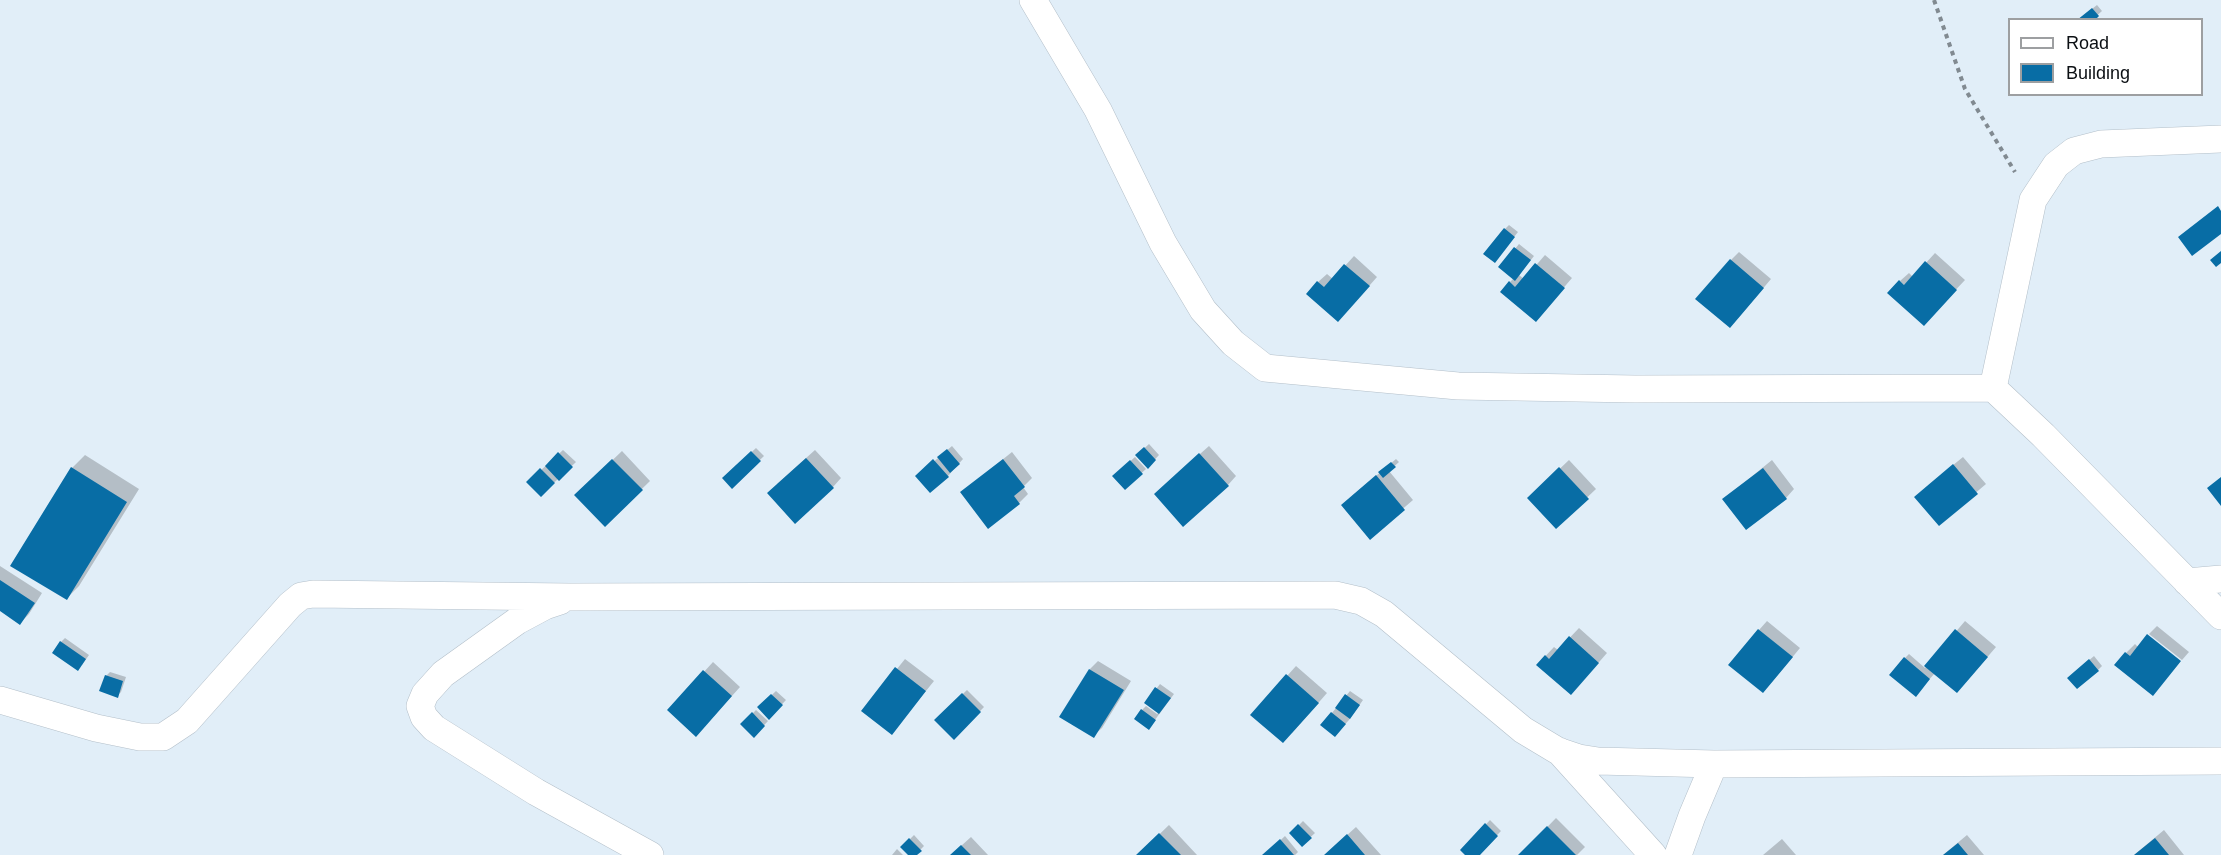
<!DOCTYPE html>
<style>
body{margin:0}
#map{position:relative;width:2221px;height:855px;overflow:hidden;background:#e1eef8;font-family:Helvetica,sans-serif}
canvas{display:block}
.legend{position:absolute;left:2008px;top:18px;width:195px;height:78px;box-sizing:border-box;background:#fff;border:2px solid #9d9fa1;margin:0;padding:8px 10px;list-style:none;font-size:18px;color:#0b0f13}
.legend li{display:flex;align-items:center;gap:12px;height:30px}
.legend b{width:30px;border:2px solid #9d9fa1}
</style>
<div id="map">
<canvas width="2221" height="855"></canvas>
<ul class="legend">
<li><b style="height:8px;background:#fff"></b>Road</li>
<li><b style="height:16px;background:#086da5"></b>Building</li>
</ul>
</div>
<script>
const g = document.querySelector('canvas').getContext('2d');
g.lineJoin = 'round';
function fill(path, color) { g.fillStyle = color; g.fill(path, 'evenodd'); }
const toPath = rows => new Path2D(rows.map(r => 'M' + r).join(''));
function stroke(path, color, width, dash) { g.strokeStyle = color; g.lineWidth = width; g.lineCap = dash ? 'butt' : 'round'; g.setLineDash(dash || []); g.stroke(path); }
fill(toPath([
 [2097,5,2102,11,2092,20,2078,20],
 [1509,225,1518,232,1498,257,1505,229],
 [1519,244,1534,256,1519,275,1524,279,1545,255,1572,278,1536,320,1510,282,1514,278,1500,267],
 [1739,252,1771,279,1738,318,1731,260],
 [1935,253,1965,280,1932,315,1900,281,1909,273,1913,277],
 [1354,256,1377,277,1347,311,1318,282,1327,274,1333,279],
 [1149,444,1159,455,1148,467,1137,455],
 [952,446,963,459,948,476,917,476],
 [1209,446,1236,476,1228,485,1164,486],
 [756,448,764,456,732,487,724,478],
 [563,450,576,462,541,495,528,482],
 [815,450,841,478,833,487,777,484],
 [622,451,650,481,605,525,576,495],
 [1012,452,1032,478,1023,487,1028,494,1019,503,962,492],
 [85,455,139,489,79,586,67,598,72,468],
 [1135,457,1146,469,1125,488,1114,476],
 [1963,457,1986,484,1939,524,1925,488],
 [1396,459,1399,462,1389,471,1413,500,1370,537,1352,496],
 [1569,460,1596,489,1556,527,1529,498],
 [1772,460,1794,489,1786,498,1724,499],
 [0,566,42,593,29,614,20,623,0,610],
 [1767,621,1800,648,1771,683,1759,630],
 [1965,621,1996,647,1966,682,1935,673,1919,691,1905,658,1909,654,1925,668],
 [2157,626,2189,652,2182,660,2149,634],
 [1579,628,1607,653,1579,685,1538,664,1554,647,1558,650],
 [2147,636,2180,662,2153,694,2126,653,2135,644,2138,647],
 [65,638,89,655,82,665,61,642],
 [2094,656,2102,666,2098,670,2073,674],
 [905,659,934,681,892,733,863,711],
 [1098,661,1131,681,1102,728,1093,736,1090,669],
 [713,662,740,687,705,726,669,710],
 [1296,666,1327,693,1292,733,1252,715],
 [110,672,126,677,121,692,117,696,106,676],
 [1160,684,1174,694,1149,728,1142,710,1146,706,1157,714,1159,712,1146,702],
 [967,690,984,707,954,738,936,720],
 [776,691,786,700,769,718,759,707],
 [1350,691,1363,700,1349,720,1339,731,1322,725],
 [756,710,768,721,754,736,742,724],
 [1556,818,1585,847,1577,855,1520,855],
 [1490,820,1501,831,1478,855,1467,855,1462,850],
 [1303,821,1315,833,1302,845,1291,833],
 [1169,825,1197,855,1138,855],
 [1356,827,1381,855,1325,855],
 [2164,830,2184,855,2134,855],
 [914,835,924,846,915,855,910,855,902,847],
 [1967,835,1984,855,1943,855],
 [1285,836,1298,852,1295,855,1265,855],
 [971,837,988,855,951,855],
 [1782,839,1796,855,1763,855],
 [897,849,903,855,892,855]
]), '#0003');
fill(toPath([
 [2092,8,2099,16,2095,20,2077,20],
 [2218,206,2221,211,2221,234,2192,256,2178,237],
 [1504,228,1515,237,1495,263,1483,254],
 [1514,247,1531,260,1515,281,1498,267],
 [2221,251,2221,263,2216,267,2210,260],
 [1730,259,1764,288,1730,328,1695,299],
 [1925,261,1957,290,1924,326,1887,293,1899,280,1904,285],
 [1535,263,1565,288,1536,322,1500,292,1509,281,1515,287],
 [1344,264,1370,286,1338,322,1306,294,1317,281,1324,287],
 [1144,447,1156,460,1148,469,1135,455],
 [947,449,960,464,950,473,937,457],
 [751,451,761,461,732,489,722,478],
 [558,452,573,467,559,481,545,466],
 [1199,453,1229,486,1183,527,1154,494],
 [806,458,834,488,795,524,767,493],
 [612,459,643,490,605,527,574,495],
 [933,459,949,477,930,493,915,476],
 [1003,459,1025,487,1014,496,1020,504,988,529,960,492],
 [1130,460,1143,474,1125,490,1112,476],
 [1391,462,1396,467,1383,478,1378,472],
 [1953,464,1978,494,1939,526,1914,497],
 [71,467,127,502,67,600,10,566],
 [1559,467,1589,499,1556,529,1527,498],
 [540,468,555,483,541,497,526,482],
 [1763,468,1787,499,1746,530,1722,499],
 [1376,475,1405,510,1370,540,1341,505],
 [2221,477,2221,506,2207,488],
 [0,580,35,603,20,625,0,611],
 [1758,629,1793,657,1763,693,1728,665],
 [1955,629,1988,657,1957,693,1924,666],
 [2147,634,2181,661,2153,696,2114,665,2125,652,2130,656],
 [1569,636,1599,663,1571,695,1536,665,1545,655,1549,659],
 [60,641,86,659,78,671,52,653],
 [1904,657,1930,679,1916,697,1889,675],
 [2089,659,2099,671,2077,689,2067,678],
 [895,667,926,691,892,735,861,711],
 [1089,669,1124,690,1094,738,1059,717],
 [703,670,732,696,696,737,667,710],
 [1286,674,1319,703,1283,743,1250,715],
 [105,675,123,681,118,698,99,691],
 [1155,687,1171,698,1159,714,1144,703],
 [962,693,981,712,954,740,934,720],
 [771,694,783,705,769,720,757,707],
 [1345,694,1360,705,1350,719,1335,708],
 [1141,709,1156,720,1149,730,1134,719],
 [752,712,765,726,754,738,740,724],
 [1331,712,1346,724,1335,737,1320,725],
 [1485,823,1498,836,1480,855,1465,855,1460,850],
 [1298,824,1312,838,1302,847,1289,833],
 [1547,826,1576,855,1518,855],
 [1159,833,1181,855,1136,855],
 [1347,834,1365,855,1324,855],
 [909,838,922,851,917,855,908,855,900,847],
 [2155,838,2169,855,2134,855],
 [1280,839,1294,855,1262,855],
 [1958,843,1968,855,1943,855],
 [961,845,971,855,950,855]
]), '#086da5');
const street = toPath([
 [1033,0,1098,110,1163,243,1203,310,1233,343,1265,368,1458,386,1635,389,1993,388,2043,435,2221,616],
 [1993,388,2033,200,2056,165,2074,151,2101,144,2221,139],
 [2187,582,2221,579],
 [560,601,545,606,517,621,443,674,425,694,420,706,424,717,434,728,536,792,650,855],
 [0,700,96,728,140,737,163,737,187,721,290,605,301,596,313,594,570,597,1335,595,1361,601,1384,614,1523,730,1558,751,1579,758,1598,761,1714,764,2221,761],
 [1559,751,1653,855],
 [1678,855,1692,816,1714,764]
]);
stroke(street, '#b3bfc9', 28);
stroke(toPath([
 [1934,0,1965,89,2015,172]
]), '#818a91', 4, [4.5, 4.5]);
stroke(street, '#fff', 27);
</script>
